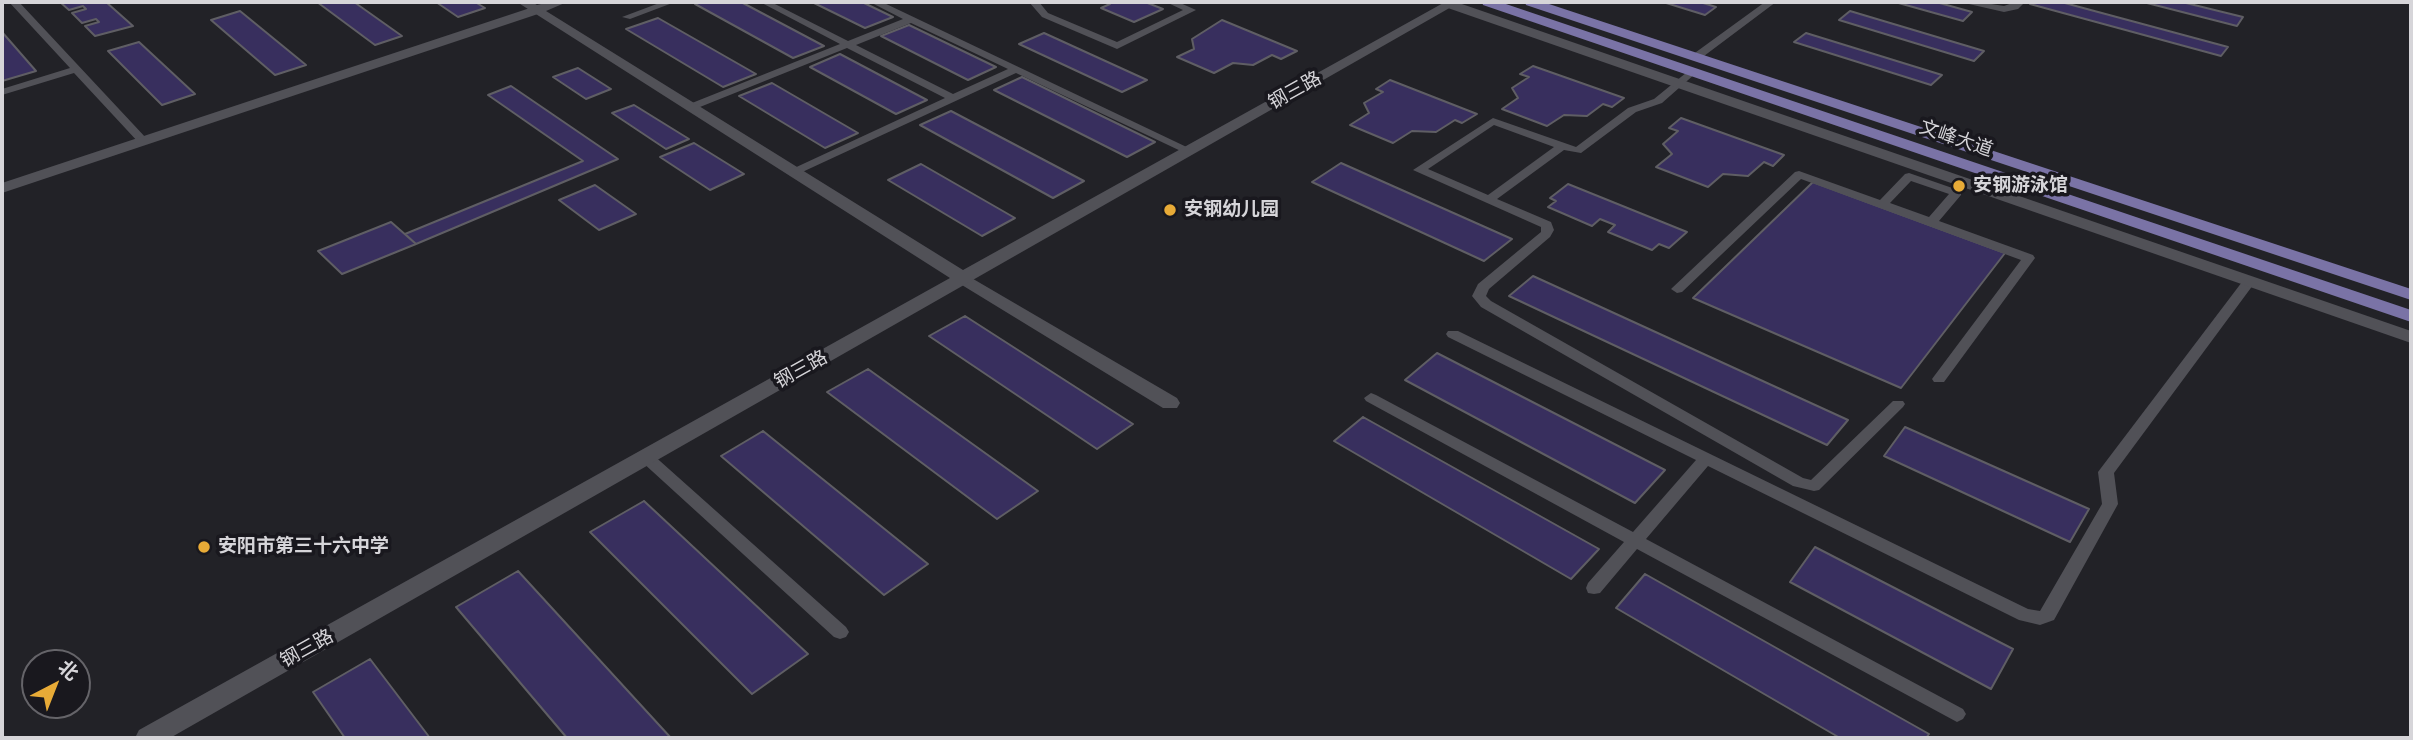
<!DOCTYPE html>
<meta charset="utf-8">
<style>
body{margin:0}
#map{position:relative;width:2413px;height:740px;overflow:hidden;background:#222227;font-family:"PT Serif","Noto Sans SC",serif}
canvas{display:block}
.frame{position:absolute;inset:0;border:4px solid #d6d5d9;pointer-events:none}
.north{position:absolute;left:21px;top:649px;width:70px;height:70px;box-sizing:border-box;background:#19181e;border:2px solid #656469;border-radius:50%;rotate:42deg;font-size:19px;font-weight:700;line-height:28px;text-align:center;color:#d6d5d9}
.north::after{content:'';display:block;margin:auto;width:24px;height:32px;background:#e8ab37;clip-path:polygon(50% 0,100% 100%,50% 72%,0 100%)}
</style>
<div id="map">
<canvas width="2413" height="740"></canvas>
<div class="frame"></div>
<div class="north">北</div>
</div>
<script>
const g = document.querySelector('canvas').getContext('2d');
g.lineJoin = 'round';
function fill(path, color) { g.fillStyle = color; g.fill(path, 'evenodd'); }
const toPath = rows => new Path2D(rows.map(r => 'M' + r).join(''));
function stroke(path, color, width, dash) { g.strokeStyle = color; g.lineWidth = width; g.lineCap = dash ? 'butt' : 'round'; g.setLineDash(dash || []); g.stroke(path); }
function label(font, color, halo, rows, align = 'center') {
  g.font = font + ' "PT Serif","Noto Sans SC",serif'; g.lineWidth = 7; g.setLineDash([]); g.textBaseline = 'middle'; g.strokeStyle = halo; g.fillStyle = color; for (const [text, x, y, turn = 0] of rows) {
    g.save(); g.translate(x, y); g.rotate((+turn || 0) * Math.PI / 180); g.textAlign = isNaN(turn) ? turn : align; if (halo) g.strokeText(text, 0, 0); g.fillText(text, 0, 0); g.restore();
  }
}
const building = toPath([
 [60,2,106,2,133,26,95,36,85,26,99,22,96,19,82,23,72,13,86,9,83,6,69,10,60,2],
 [317,2,354,2,402,36,375,45,317,2],
 [436,2,475,2,485,8,458,17,436,2],
 [700,2,741,2,824,46,793,58,695,4,700,2],
 [812,2,862,2,893,17,865,28,812,2],
 [1103,2,1145,2,1163,9,1134,22,1101,8,1110,4,1103,2],
 [1663,2,1700,2,1716,7,1705,15,1663,2],
 [1895,2,1936,2,1972,12,1963,21,1895,2],
 [2032,2,2061,2,2228,47,2221,56,2030,4,2032,2],
 [2143,2,2182,2,2243,17,2237,26,2143,2],
 [240,11,306,65,275,75,211,20,240,11],
 [1850,11,1984,51,1974,61,1839,20,1850,11],
 [658,18,756,74,723,87,626,29,658,18],
 [1222,20,1297,51,1281,59,1272,55,1253,65,1233,63,1214,73,1177,57,1194,49,1192,39,1222,20],
 [909,25,996,67,968,80,881,36,909,25],
 [2,32,36,71,2,81,2,32],
 [1044,33,1147,80,1122,92,1019,44,1044,33],
 [1806,33,1942,75,1931,85,1794,42,1806,33],
 [139,42,195,94,162,105,108,51,139,42],
 [840,54,927,100,896,114,810,67,840,54],
 [1533,66,1624,98,1612,107,1603,104,1587,116,1564,115,1547,126,1502,109,1518,98,1512,88,1529,77,1520,74,1533,66],
 [578,68,611,89,586,99,553,77,578,68],
 [1022,77,1155,142,1127,157,994,90,1022,77],
 [1390,80,1477,114,1462,123,1455,120,1436,132,1412,131,1393,143,1350,125,1369,113,1364,103,1383,92,1376,89,1390,80],
 [772,83,858,133,825,148,739,96,772,83],
 [511,86,618,159,416,244,405,234,583,161,488,95,511,86],
 [634,105,689,139,666,149,612,113,634,105],
 [951,111,1084,181,1053,198,920,125,951,111],
 [1681,118,1784,155,1773,166,1764,162,1748,176,1723,174,1708,187,1656,167,1672,154,1663,144,1678,131,1669,128,1681,118],
 [694,143,744,174,710,190,660,157,694,143],
 [1341,163,1512,239,1484,261,1312,182,1341,163],
 [921,164,1015,218,982,236,888,180,921,164],
 [1813,182,2005,253,1901,388,1693,298,1813,182],
 [1568,184,1687,232,1669,248,1659,244,1652,250,1608,232,1615,225,1600,219,1592,226,1548,207,1556,201,1550,198,1568,184],
 [595,185,636,214,599,230,559,200,595,185],
 [391,222,416,244,342,274,318,251,391,222],
 [1533,276,1848,420,1827,445,1509,296,1533,276],
 [965,316,1133,424,1097,449,929,336,965,316],
 [1437,353,1665,470,1635,503,1405,380,1437,353],
 [868,369,1038,491,997,519,827,392,868,369],
 [1363,417,1599,549,1571,579,1334,441,1363,417],
 [1905,427,2089,509,2070,542,1884,456,1905,427],
 [763,431,928,564,884,595,721,456,763,431],
 [644,501,808,654,752,694,590,532,644,501],
 [1815,547,2013,649,1991,689,1790,582,1815,547],
 [518,571,671,738,567,738,456,607,518,571],
 [1645,574,1929,734,1926,738,1840,738,1616,608,1645,574],
 [370,659,430,738,345,738,313,692,370,659]
]);
fill(building, '#382f5e');
stroke(building, '#5f5e64', 2);
fill(toPath([
 [9,2,19,2,147,139,147,143,139,143,74,73,2,95,2,89,70,68,9,2],
 [662,2,675,2,630,19,622,17,662,2],
 [760,2,771,2,848,41,903,19,870,2,882,2,1195,151,1193,153,1185,153,1016,73,798,174,790,174,790,170,945,98,847,48,695,109,687,109,687,105,840,44,760,2],
 [911,23,1008,69,953,94,856,45,911,23],
 [1029,2,1039,2,1048,13,1117,42,1183,10,1166,2,1178,2,1196,10,1117,49,1042,17,1029,2],
 [1765,2,1776,2,1700,59,1692,59,1692,55,1765,2],
 [1960,2,1979,2,2004,6,2015,2,2025,2,2018,9,2004,12,1960,2],
 [1692,68,1696,69,1696,73,1662,103,1636,112,1581,153,1564,150,1497,199,1551,222,1554,230,1550,237,1489,289,1486,296,1491,301,1803,478,1811,480,1893,401,1903,401,1905,404,1903,407,1819,490,1814,491,1793,486,1481,307,1472,296,1478,284,1541,232,1541,227,1413,170,1493,118,1576,147,1628,108,1654,99,1692,68],
 [1494,125,1554,147,1488,195,1428,169,1494,125],
 [1799,171,1880,200,1905,174,1909,173,1961,191,1961,195,1939,221,2033,255,2035,258,1944,382,1934,382,1932,379,2021,260,1801,179,1682,292,1677,293,1671,289,1795,172,1799,171],
 [1911,181,1949,194,1929,217,1890,203,1911,181],
 [2250,277,2256,281,2114,473,2118,504,2054,620,2040,625,2019,620,1708,466,1646,539,1963,709,1966,714,1963,719,1957,722,1637,549,1600,593,1594,594,1588,593,1586,588,1588,583,1624,542,1366,401,1364,398,1371,393,1376,395,1633,532,1696,460,1448,337,1446,334,1448,331,1458,331,2028,609,2040,611,2102,504,2098,472,2101,468,2245,278,2250,277],
 [646,452,651,453,846,627,849,632,846,637,840,639,834,637,641,461,638,457,641,453,646,452]
]), '#515157');
fill(toPath([
 [1445,2,1456,2,2411,331,2411,343,1445,7,1445,2],
 [536,6,541,7,541,13,2,193,2,183,536,6],
 [963,273,1177,398,1180,403,1177,408,1163,408,957,282,954,278,957,274,963,273]
]), '#515157');
fill(toPath([
 [517,2,532,2,537,5,549,2,567,2,546,11,963,270,1445,2,1460,2,170,738,135,738,139,730,950,278,517,2]
]), '#515157');
fill(toPath([
 [1482,2,1500,2,2411,310,2411,322,1483,5,1482,2],
 [1525,2,1543,2,2411,289,2411,300,1526,5,1525,2]
]), '#7a73a6');
for (const [x, y, r, color] of [
 [1959,186,7,"#e8ab37"],
 [1170,210,7,"#e8ab37"],
 [204,547,7,"#e8ab37"]
]) { const dot = new Path2D(); dot.arc(x, y, r, 0, 2 * Math.PI); g.fillStyle = color; g.fill(dot); stroke(dot, '#19181e', 2.5); }
label('19px', '#d6d5d9', '#19181e', [
 ["钢三路",1295,91,-29],
 ["文峰大道",1956,139,19],
 ["钢三路",801,370,-29],
 ["钢三路",307,649,-29]
]);
label('bold 19px', '#d6d5d9', '#19181e', [
 ["安钢游泳馆",1973,186],
 ["安钢幼儿园",1184,210],
 ["安阳市第三十六中学",218,547]
], 'left');
</script>
